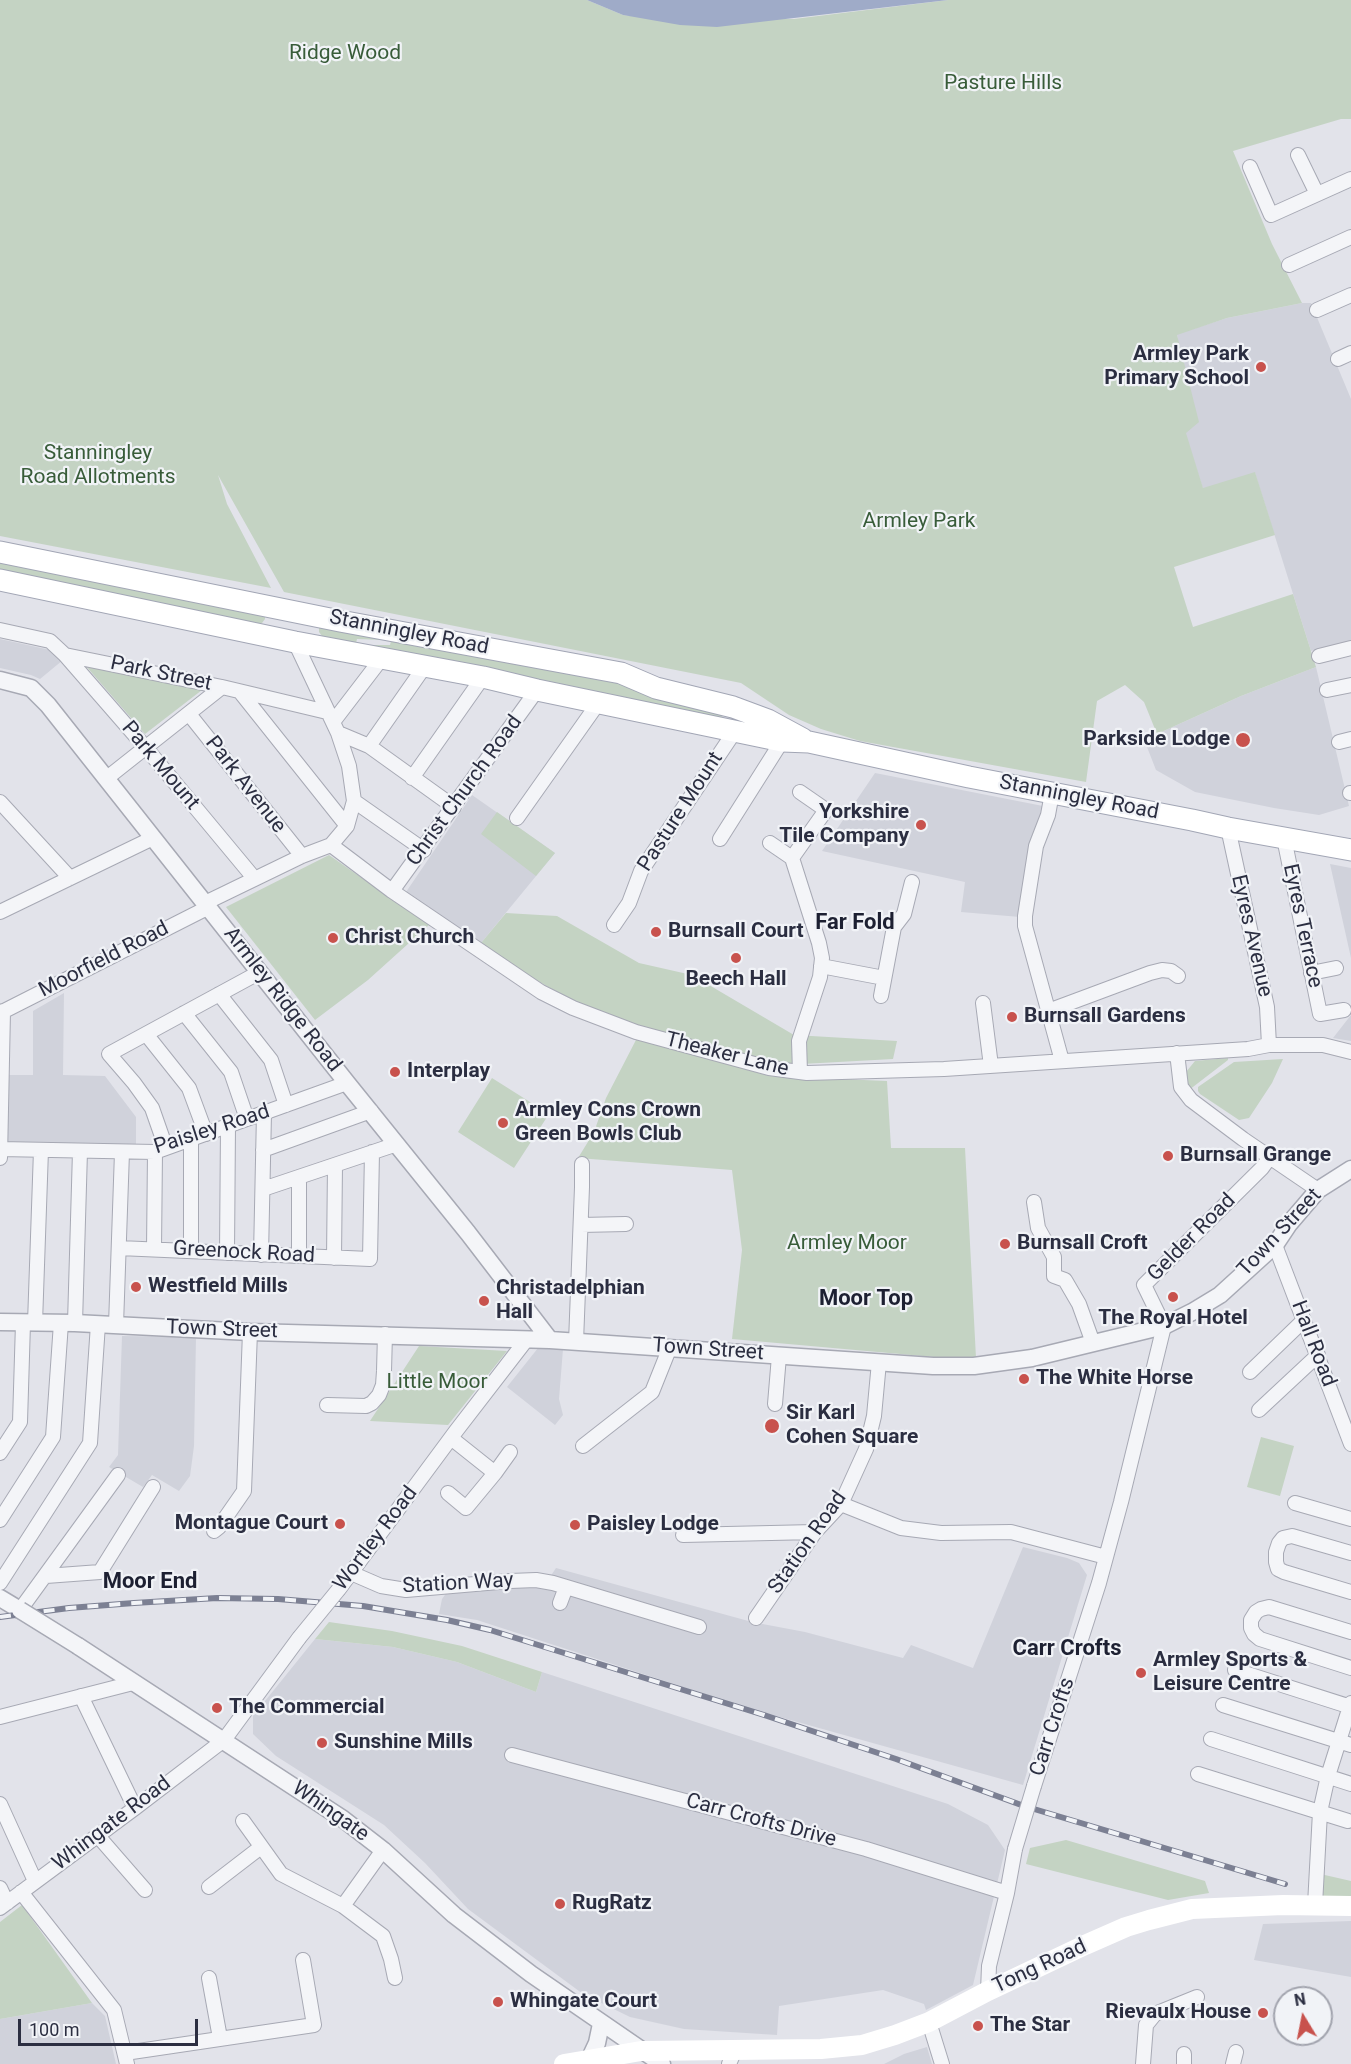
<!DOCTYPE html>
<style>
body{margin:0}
#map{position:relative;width:1351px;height:2064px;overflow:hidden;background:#e2e3ea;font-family:Roboto,sans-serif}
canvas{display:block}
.north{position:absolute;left:1273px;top:1986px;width:60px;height:60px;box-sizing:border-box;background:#f1f3f7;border:2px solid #a2a4ae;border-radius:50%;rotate:350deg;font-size:16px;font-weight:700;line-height:24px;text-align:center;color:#2b2e41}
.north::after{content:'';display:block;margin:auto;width:21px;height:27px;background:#c8524d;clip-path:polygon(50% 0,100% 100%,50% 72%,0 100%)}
.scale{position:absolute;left:18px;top:2019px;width:180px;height:27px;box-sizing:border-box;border:3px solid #2b2e41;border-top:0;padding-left:8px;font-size:18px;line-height:21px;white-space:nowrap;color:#2b2e41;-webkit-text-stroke:4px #f1f3f7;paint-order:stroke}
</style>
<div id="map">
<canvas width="1351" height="2064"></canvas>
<div class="north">N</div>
<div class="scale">100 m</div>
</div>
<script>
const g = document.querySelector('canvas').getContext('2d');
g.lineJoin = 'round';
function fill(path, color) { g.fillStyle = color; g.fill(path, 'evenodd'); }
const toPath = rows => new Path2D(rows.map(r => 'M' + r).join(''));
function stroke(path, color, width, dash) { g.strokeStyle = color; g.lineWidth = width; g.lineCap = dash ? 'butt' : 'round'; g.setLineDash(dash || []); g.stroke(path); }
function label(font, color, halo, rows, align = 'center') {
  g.font = font + ' Roboto,sans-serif'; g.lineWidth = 4.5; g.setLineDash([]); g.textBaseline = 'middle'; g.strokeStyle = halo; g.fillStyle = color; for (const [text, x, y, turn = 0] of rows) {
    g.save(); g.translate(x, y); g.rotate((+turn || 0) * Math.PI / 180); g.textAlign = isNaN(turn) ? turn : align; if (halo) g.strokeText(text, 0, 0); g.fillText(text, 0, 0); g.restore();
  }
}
fill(toPath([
 [1302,303,1311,303,1351,399,1351,642,1311,651,1255,473,1203,489,1185,433,1177,334,1227,318],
 [0,639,55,651,63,660,40,679,31,675,0,668],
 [1316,667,1349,806,1319,815,1274,808,1195,792,1156,770,1147,747,1157,734,1241,696],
 [875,773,1043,806,1020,917,961,912,965,882,822,851],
 [472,795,555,853,481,943,406,892],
 [1330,864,1351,868,1351,958],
 [64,993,63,1075,105,1076,136,1117,136,1145,5,1143,8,1075,33,1075,33,1011],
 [1351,1015,1351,1041,1333,1038],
 [122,1336,196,1337,194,1446,190,1476,179,1491,152,1475,143,1487,109,1467,118,1455],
 [538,1348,563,1349,559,1399,563,1415,555,1425,507,1387],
 [1023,1547,1067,1558,1079,1563,1087,1575,1023,1785,751,1709,477,1620,439,1614,442,1599,447,1592,544,1586,556,1568,752,1622,805,1632,903,1658,911,1645,973,1668],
 [315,1639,393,1647,457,1662,536,1692,542,1672,948,1804,988,1825,1005,1850,973,1985,926,2010,924,2004,883,1990,779,2006,777,2035,684,2029,630,2017,583,1994,468,1909,425,1863,384,1825,276,1756,253,1734,253,1716],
 [1351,1921,1351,1977,1254,1960,1263,1924],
 [92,2003,105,2016,116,2064,0,2064,0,2019],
 [927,2047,932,2064,884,2064,904,2054]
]), '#d0d2db');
fill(toPath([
 [0,0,587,0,623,15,649,18,794,19,948,0,1351,0,1351,119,1341,119,1233,151,1272,244,1302,303,1227,318,1177,335,1199,422,1186,433,1203,488,1255,472,1275,535,1174,567,1193,627,1293,594,1316,667,1241,696,1157,734,1144,702,1125,685,1097,701,1086,782,860,741,821,729,789,715,741,683,284,592,218,475,227,504,271,588,0,536],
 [0,557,265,614,265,619,262,623,258,624,0,572],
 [319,627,384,640,357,639,356,643,322,636,319,632],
 [391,641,609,680,723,711,723,716,718,719,369,646,369,645,390,645],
 [85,665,202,690,145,734],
 [497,812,555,853,536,876,481,834],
 [329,855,429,925,368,980,315,1020,226,907],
 [506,913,557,916,639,963,692,975,794,1035,897,1041,893,1059,802,1064,774,1063,666,1035,599,1011,566,997,524,973,481,943],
 [637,1038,769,1076,887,1081,891,1148,965,1148,976,1358,934,1357,732,1339,742,1250,732,1170,578,1158,594,1132,606,1098],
 [1228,1058,1228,1060,1189,1090,1186,1085,1186,1072,1195,1061],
 [1283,1059,1272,1083,1249,1118,1239,1120,1200,1094,1198,1091,1198,1087,1234,1062],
 [492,1078,549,1114,514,1168,458,1132],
 [419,1346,507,1351,448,1425,370,1421],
 [1261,1437,1294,1446,1280,1496,1247,1487],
 [329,1622,392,1631,462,1646,542,1672,536,1692,457,1662,393,1647,315,1639],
 [1066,1840,1205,1881,1209,1893,1168,1900,1026,1864,1030,1848],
 [1316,1873,1351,1881,1351,1906,1315,1905],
 [22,1905,92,2003,0,2019,0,1922]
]), '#c4d3c3');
fill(toPath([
 [587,0,948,0,717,27,680,25,623,15]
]), '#9fabc8');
const minor = toPath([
 [1298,155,1317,194],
 [1250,167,1271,215,1351,179],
 [1289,265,1351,237],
 [1317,310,1351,295],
 [1338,359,1351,353],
 [0,630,50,641,65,655,222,687,327,712],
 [65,655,146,748,254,878],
 [1319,656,1351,648],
 [1327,690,1351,685],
 [241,693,347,826],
 [189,714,302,856],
 [333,722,382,658],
 [338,733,369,746,454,807],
 [1339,742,1351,739],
 [369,746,425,666],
 [107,778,222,687],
 [412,778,483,677],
 [1052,793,1048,815,1036,846,1025,916,1025,926,1062,1061],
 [1350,793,1351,793],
 [354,801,424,850],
 [0,802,70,878],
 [517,818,599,702],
 [1228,828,1267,1007,1269,1045],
 [1284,838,1320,1014,1344,1010],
 [720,839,782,741],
 [770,843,792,858],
 [331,845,392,891,541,992,573,1008,636,1032,769,1068,807,1073,944,1069,1248,1049,1269,1045,1323,1045,1351,1052],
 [392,891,537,690],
 [205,903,302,856,331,845,347,826,354,801,349,766,338,733,295,642],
 [0,912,153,838],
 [614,925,629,903,641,871,735,731],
 [821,966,884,978],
 [1311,973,1336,968],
 [219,994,271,1060,286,1105],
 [881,996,894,927,904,914,912,882],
 [983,1003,991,1066],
 [1048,1011,1150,973,1162,970,1171,971,1178,976],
 [0,1013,209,907],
 [184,1013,231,1072,247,1119],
 [146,1034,189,1088,206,1134],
 [1177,1053,1181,1087,1191,1100,1243,1139,1318,1190],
 [800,1072,799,1041,820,977,822,958,819,943,792,858,826,810,800,792],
 [166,1148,152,1108,134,1083,109,1054,260,972],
 [0,1149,155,1152,347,1083],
 [263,1150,371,1111],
 [0,1158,3,1011],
 [299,1177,299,1256],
 [263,1189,397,1144],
 [1034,1202,1038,1228,1054,1257,1054,1276,1065,1280,1079,1304,1093,1343],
 [581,1225,626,1224],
 [1275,1245,1351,1444],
 [119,1248,370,1259,372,1152],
 [154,1249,155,1152],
 [191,1251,191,1139],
 [227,1253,228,1126],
 [261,1255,264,1113],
 [334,1258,335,1165],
 [35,1323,41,1150],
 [75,1323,80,1151],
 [116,1325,122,1152],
 [576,1342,582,1187,582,1164],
 [1250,1372,1304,1320],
 [775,1404,779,1356],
 [327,1405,366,1406,372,1403,379,1395,383,1385,384,1371,385,1334],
 [1259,1410,1318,1355],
 [583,1446,652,1392,670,1347],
 [0,1453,20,1422,23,1323],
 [495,1473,510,1452],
 [448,1493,466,1508,495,1473,451,1438],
 [1295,1503,1351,1519],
 [841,1504,901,1528,941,1533,1011,1532,1106,1557],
 [0,1520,53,1437,61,1323],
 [214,1531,219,1527,244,1491,250,1332],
 [683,1535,815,1532],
 [1351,1553,1292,1536,1283,1538,1279,1543,1276,1552,1276,1562,1278,1569,1284,1572,1351,1592],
 [351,1573,381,1586,406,1590,510,1581,536,1580,553,1583,699,1627],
 [46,1576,100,1572,153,1487],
 [0,1583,90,1443,98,1324],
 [339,1589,456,1431,527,1339],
 [560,1603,566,1587],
 [20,1610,118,1475],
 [756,1618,815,1532,841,1504,866,1449,874,1416,879,1362],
 [1351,1632,1269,1607,1261,1609,1256,1612,1251,1620,1251,1628,1254,1634,1260,1639,1351,1668],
 [1235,1670,1351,1707],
 [81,1696,135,1808],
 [1223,1705,1351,1745],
 [0,1717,133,1683],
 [1211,1739,1351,1784],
 [512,1755,866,1849,1007,1893],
 [1198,1774,1348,1821],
 [1034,1786,1099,1583,1121,1502,1164,1326,1144,1285,1262,1168,1270,1157],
 [0,1804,35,1881],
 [243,1821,281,1874,343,1906,383,1936,391,1959,395,1978],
 [98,1836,145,1890],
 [209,1887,261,1847],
 [0,1888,7,1903],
 [21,1892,114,2010,127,2064],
 [1315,1905,1320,1812,1328,1776,1351,1703],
 [343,1906,383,1850],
 [0,1908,135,1808,224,1740,299,1638],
 [209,1978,220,2038],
 [988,1991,989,1966,1007,1893,1015,1849],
 [929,2022,942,2064],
 [125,2053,314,2025,303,1960],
 [729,2064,735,2050],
 [1143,2064,1146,2025,1155,2014,1197,1997],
 [1184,2064,1184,2054],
 [1233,2064,1236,2052]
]);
const tertiary = toPath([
 [0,680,31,688,48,705,347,1083,468,1233,550,1340],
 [0,1322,75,1323,250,1332,550,1340,933,1366,974,1366,1032,1358,1164,1326,1192,1312,1220,1295,1275,1245,1289,1224,1318,1190,1351,1169],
 [0,1598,20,1610],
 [78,1646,343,1819,383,1850,454,1915,531,1974,662,2064],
 [589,2060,597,2043,601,2024]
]);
const primary = toPath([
 [0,552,340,621,621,673,656,688,733,707,768,720,803,739],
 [0,580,295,642,483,677,537,690,782,741,809,742,969,777,1192,820,1228,828,1351,850]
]);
stroke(minor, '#a7a9b4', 16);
stroke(tertiary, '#a7a9b4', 19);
stroke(primary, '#a2a6b5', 23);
stroke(minor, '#f4f5f8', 14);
stroke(tertiary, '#f4f5f8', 16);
stroke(toPath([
 [564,2064,641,2051,821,2049,862,2045,895,2035,929,2022,988,1991,1085,1945,1126,1927,1149,1920,1192,1909,1283,1905,1351,1906]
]), '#fff', 20);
stroke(primary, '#fff', 21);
const rail = toPath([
 [0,1617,69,1608,134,1603,217,1598,278,1599,363,1606,447,1620,490,1630,764,1715,896,1759,1024,1806,1285,1884]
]);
stroke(rail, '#7c8093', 6);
stroke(rail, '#f1f3f7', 4, [11]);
const minorBridge = toPath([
 [299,1638,339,1589],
 [1015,1849,1034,1786]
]);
const tertiaryBridge = toPath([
 [20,1610,78,1646]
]);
stroke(minorBridge, '#a7a9b4', 16, []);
stroke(tertiaryBridge, '#a7a9b4', 19, []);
stroke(minorBridge, '#f4f5f8', 14);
stroke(tertiaryBridge, '#f4f5f8', 16);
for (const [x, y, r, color] of [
 [1261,367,6,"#c8524d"],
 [1243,740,8,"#c8524d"],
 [921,825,6,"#c8524d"],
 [656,932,6,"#c8524d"],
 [333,938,6,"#c8524d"],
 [736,958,6,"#c8524d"],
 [1012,1017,6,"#c8524d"],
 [395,1072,6,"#c8524d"],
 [503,1123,6,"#c8524d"],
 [1168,1156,6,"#c8524d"],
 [1005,1244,6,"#c8524d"],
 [136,1287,6,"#c8524d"],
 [1173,1297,6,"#c8524d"],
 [484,1301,6,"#c8524d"],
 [1024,1379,6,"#c8524d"],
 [772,1426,8,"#c8524d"],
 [340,1524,6,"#c8524d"],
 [575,1525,6,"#c8524d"],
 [1141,1673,6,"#c8524d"],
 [217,1708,6,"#c8524d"],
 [322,1743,6,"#c8524d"],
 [560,1904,6,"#c8524d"],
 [498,2002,6,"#c8524d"],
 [1263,2013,6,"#c8524d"],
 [978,2026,6,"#c8524d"]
]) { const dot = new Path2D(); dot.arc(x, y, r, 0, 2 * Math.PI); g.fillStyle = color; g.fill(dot); stroke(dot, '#f1f3f7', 2); }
label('21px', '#385c39', '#f1f3f7', [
 ["Ridge Wood",345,54],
 ["Pasture Hills",1003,84],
 ["Stanningley",98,454],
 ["Road Allotments",98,478],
 ["Armley Park",919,522],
 ["Armley Moor",847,1244],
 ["Little Moor",437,1383]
]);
label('bold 21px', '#2b2e41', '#f1f3f7', [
 ["Armley Park",1249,355,"right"],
 ["Primary School",1249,379,"right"],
 ["Parkside Lodge",1230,740,"right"],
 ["Yorkshire",909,813,"right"],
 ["Tile Company",909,837,"right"],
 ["Burnsall Court",668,932],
 ["Christ Church",345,938],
 ["Beech Hall",736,980,"center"],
 ["Burnsall Gardens",1024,1017],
 ["Interplay",407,1072],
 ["Armley Cons Crown",515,1111],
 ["Green Bowls Club",515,1135],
 ["Burnsall Grange",1180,1156],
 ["Burnsall Croft",1017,1244],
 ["Westfield Mills",148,1287],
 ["Christadelphian",496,1289],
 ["Hall",496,1313],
 ["The Royal Hotel",1173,1319,"center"],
 ["The White Horse",1036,1379],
 ["Sir Karl",786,1414],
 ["Cohen Square",786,1438],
 ["Montague Court",328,1524,"right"],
 ["Paisley Lodge",587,1525],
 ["Armley Sports &",1153,1661],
 ["Leisure Centre",1153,1685],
 ["The Commercial",229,1708],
 ["Sunshine Mills",334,1743],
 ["RugRatz",572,1904],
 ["Whingate Court",510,2002],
 ["Rievaulx House",1251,2013,"right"],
 ["The Star",990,2026]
], 'left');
label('21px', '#2b2e41', '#f1f3f7', [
 ["Stanningley Road",409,633,11],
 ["Park Street",161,674,12],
 ["Park Mount",160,766,50],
 ["Park Avenue",245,785,52],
 ["Christ Church Road",465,791,-54],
 ["Stanningley Road",1079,798,11],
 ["Pasture Mount",681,812,-57],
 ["Eyres Terrace",1302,926,78],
 ["Eyres Avenue",1251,936,77],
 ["Moorfield Road",104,960,-27],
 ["Armley Ridge Road",282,1000,52],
 ["Theaker Lane",727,1055,14],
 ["Paisley Road",212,1130,-18],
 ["Town Street",1280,1233,-47],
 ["Gelder Road",1192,1238,-45],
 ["Greenock Road",244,1253,3],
 ["Town Street",222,1330,2],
 ["Hall Road",1313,1344,69],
 ["Town Street",708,1350,4],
 ["Wortley Road",376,1539,-53],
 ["Station Road",808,1543,-55],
 ["Station Way",458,1584,-3],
 ["Carr Crofts",1053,1727,-72],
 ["Whingate",330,1812,35],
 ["Carr Crofts Drive",761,1821,15],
 ["Whingate Road",112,1824,-37],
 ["Tong Road",1040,1967,-25]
]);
label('bold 22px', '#1d2032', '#f1f3f7', [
 ["Far Fold",855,923],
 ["Moor Top",866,1299],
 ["Moor End",150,1582],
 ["Carr Crofts",1067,1649]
]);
</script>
